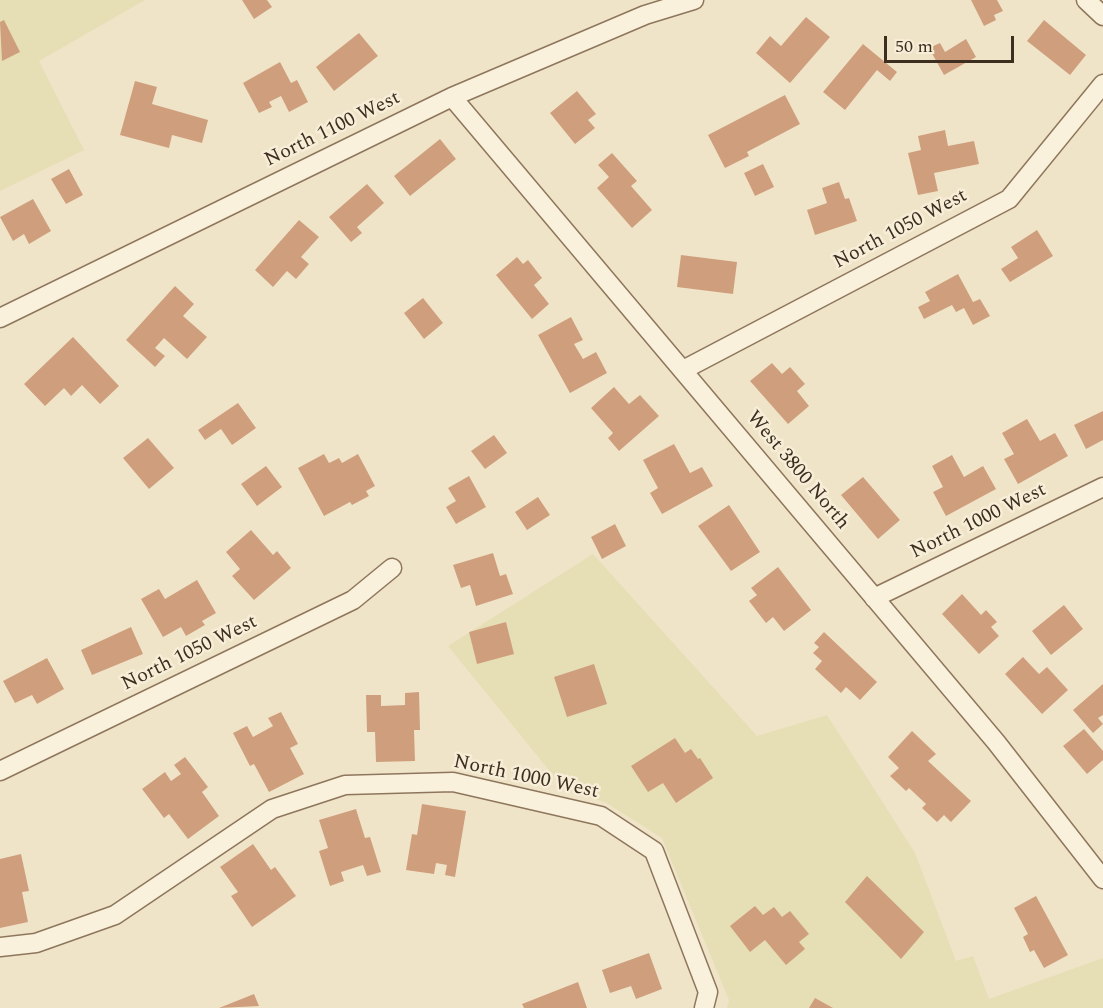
<!DOCTYPE html>
<style>
body{margin:0}
#map{position:relative;width:1103px;height:1008px;overflow:hidden;background:#f0e4c8;font-family:Spectral,serif}
canvas{display:block}
.scale{position:absolute;left:884px;top:36px;width:130px;height:27px;box-sizing:border-box;border:3px solid #3d2e20;border-top:0;padding-left:8px;font-size:18px;line-height:21px;white-space:nowrap;color:#3d2e20;-webkit-text-stroke:4px #f7eed8;paint-order:stroke}
</style>
<div id="map">
<canvas width="1103" height="1008"></canvas>
<div class="scale">50 m</div>
</div>
<script>
const g = document.querySelector('canvas').getContext('2d');
g.lineJoin = 'round';
function fill(path, color) { g.fillStyle = color; g.fill(path, 'evenodd'); }
const toPath = rows => new Path2D(rows.map(r => 'M' + r).join(''));
function stroke(path, color, width, dash) { g.strokeStyle = color; g.lineWidth = width; g.lineCap = dash ? 'butt' : 'round'; g.setLineDash(dash || []); g.stroke(path); }
function label(font, color, halo, rows, align = 'center') {
  g.font = font + ' Spectral,serif'; g.lineWidth = 5; g.setLineDash([]); g.textBaseline = 'middle'; g.strokeStyle = halo; g.fillStyle = color; for (const [text, x, y, turn = 0] of rows) {
    g.save(); g.translate(x, y); g.rotate((+turn || 0) * Math.PI / 180); g.textAlign = isNaN(turn) ? turn : align; if (halo) g.strokeText(text, 0, 0); g.fillText(text, 0, 0); g.restore();
  }
}
fill(toPath([
 [0,0,145,0,39,61,84,150,0,191],
 [593,554,757,736,827,715,915,853,956,961,973,956,989,999,1103,958,1103,1008,727,1008,729,1000,662,838,605,802,566,791,448,646]
]), '#e6deb5');
fill(toPath([
 [242,0,267,0,272,7,254,19],
 [971,0,997,0,1003,11,994,15,996,20,984,26],
 [806,17,830,37,790,83,756,53,770,36,781,46],
 [4,20,20,52,2,61,0,22],
 [1044,20,1086,55,1070,75,1027,41],
 [359,33,378,56,334,91,316,67],
 [966,39,976,57,944,75,929,48,940,43,945,52],
 [863,44,897,72,890,81,877,70,845,110,823,92],
 [280,62,291,83,297,80,308,102,289,112,281,96,269,102,272,107,259,113,243,83],
 [135,81,157,87,152,104,208,120,202,143,172,135,169,148,120,135],
 [577,91,596,114,588,120,595,128,575,144,550,113],
 [785,95,800,124,747,152,749,156,725,168,708,135],
 [945,130,948,146,974,141,979,164,934,173,938,191,918,195,908,153,921,150,918,136],
 [440,139,456,159,410,196,394,176],
 [612,153,637,181,631,186,652,210,632,228,597,188,609,177,598,165],
 [763,164,774,187,755,196,744,173],
 [69,169,83,195,66,204,51,179],
 [839,182,845,199,849,198,857,221,815,235,807,210,827,203,822,188],
 [367,184,384,203,357,227,362,233,351,242,329,217],
 [33,199,51,231,29,244,24,234,13,241,0,217],
 [299,220,319,237,301,257,309,264,296,279,287,271,273,287,255,270],
 [1037,230,1053,256,1010,282,1001,269,1018,258,1011,247],
 [681,255,737,262,733,294,677,287],
 [517,257,523,264,528,260,542,278,534,285,549,304,532,319,496,275],
 [958,274,973,302,980,299,990,316,973,325,964,308,956,312,952,305,924,319,918,307,930,301,925,292],
 [175,286,194,304,183,316,207,337,187,359,164,338,155,348,165,356,155,367,126,340],
 [423,298,443,323,424,339,404,313],
 [571,317,583,340,574,344,583,359,596,352,607,373,570,393,538,335],
 [73,337,119,386,100,404,82,385,71,396,64,388,45,406,24,384],
 [772,363,782,374,790,367,805,384,797,391,809,406,788,424,750,381],
 [614,387,629,404,640,395,659,416,619,451,608,438,613,433,591,408],
 [238,403,256,428,232,445,221,429,205,440,198,430],
 [1103,411,1103,440,1086,449,1074,425],
 [1027,419,1040,441,1055,433,1068,456,1018,484,1004,459,1014,454,1002,433],
 [494,435,507,453,485,469,471,451],
 [148,438,174,468,149,489,123,458],
 [674,444,690,473,702,467,713,486,662,514,650,493,658,488,643,460],
 [324,454,329,463,339,458,342,463,358,454,375,486,366,491,369,496,352,505,350,502,324,516,298,468],
 [952,455,964,477,983,466,996,489,946,516,933,492,943,487,932,466],
 [266,466,282,487,257,506,241,484],
 [469,476,486,507,456,524,446,507,456,501,448,488],
 [863,477,900,520,878,539,841,495],
 [538,497,550,515,527,530,515,512],
 [729,505,760,552,731,571,698,526],
 [615,524,626,546,602,559,591,537],
 [251,530,273,555,277,551,291,568,254,600,232,576,240,569,226,552],
 [493,553,500,576,506,574,513,594,476,606,470,585,461,588,453,565],
 [778,567,811,610,784,631,773,617,766,623,749,601,757,595,751,588],
 [197,580,216,613,202,621,205,625,186,636,181,627,163,637,141,599,159,589,165,599],
 [962,594,981,615,986,610,997,622,991,627,999,636,979,654,942,614],
 [1064,605,1083,629,1051,655,1032,631],
 [506,622,514,654,477,664,469,632],
 [131,627,143,654,92,675,81,650],
 [824,632,877,682,860,700,846,687,841,693,815,669,822,661,813,653,819,647,814,643],
 [1023,657,1039,674,1047,667,1068,690,1042,714,1005,674],
 [47,658,64,689,37,704,32,695,15,703,3,681],
 [594,664,607,704,567,717,554,677],
 [1103,684,1103,715,1098,718,1103,724,1093,733,1073,710],
 [419,692,420,730,414,730,415,761,376,762,375,732,367,732,366,695,381,695,381,706,405,705,405,693],
 [281,712,298,744,290,748,304,774,269,792,254,764,250,766,233,733,247,726,253,737,273,726,268,718],
 [1084,729,1103,751,1103,760,1087,774,1063,746],
 [912,731,936,754,928,761,971,801,951,822,944,815,937,822,922,808,926,804,909,788,906,791,890,776,899,768,888,757],
 [675,738,685,753,691,749,698,759,700,758,713,778,676,803,663,783,648,792,631,766],
 [185,757,208,787,202,792,219,816,188,839,169,814,164,818,142,789,165,772,171,781,181,774,174,765],
 [422,804,466,811,455,877,445,875,447,865,436,863,434,874,406,870,412,834,417,835],
 [356,809,365,838,370,837,381,872,367,876,363,865,341,872,344,881,330,886,319,851,328,848,319,820],
 [253,844,271,870,275,867,296,896,252,927,231,896,238,892,220,867],
 [21,854,29,891,22,892,28,922,0,928,0,859],
 [867,876,924,932,901,959,845,902],
 [1036,896,1068,955,1044,968,1034,950,1030,952,1023,937,1028,934,1014,908],
 [755,906,763,915,774,907,782,917,790,911,809,934,799,942,805,949,786,965,765,940,750,952,730,926],
 [649,953,662,989,636,999,631,986,610,993,602,970],
 [578,982,587,1008,524,1008,522,1004],
 [254,994,259,1006,219,1008],
 [815,998,833,1008,809,1008]
]), '#cf9f7d');
const minor = toPath([
 [1086,0,1103,16],
 [452,97,996,742,1103,879],
 [0,318,452,97,645,15,694,0],
 [683,370,1009,199,1103,84],
 [874,598,1103,487],
 [0,771,353,600,392,568],
 [0,947,36,943,115,915,272,809,345,785,453,782,601,816,654,851,708,992,704,1008]
]);
stroke(minor, '#8d765c', 21);
stroke(minor, '#faf1dc', 18);
label('20px', '#3d2e20', '#f7eed8', [
 ["North 1100 West",333,130,-26],
 ["North 1050 West",901,230,-28],
 ["West 3800 North",797,471,50],
 ["North 1000 West",979,522,-26],
 ["North 1050 West",190,654,-26],
 ["North 1000 West",526,778,12]
]);
</script>
